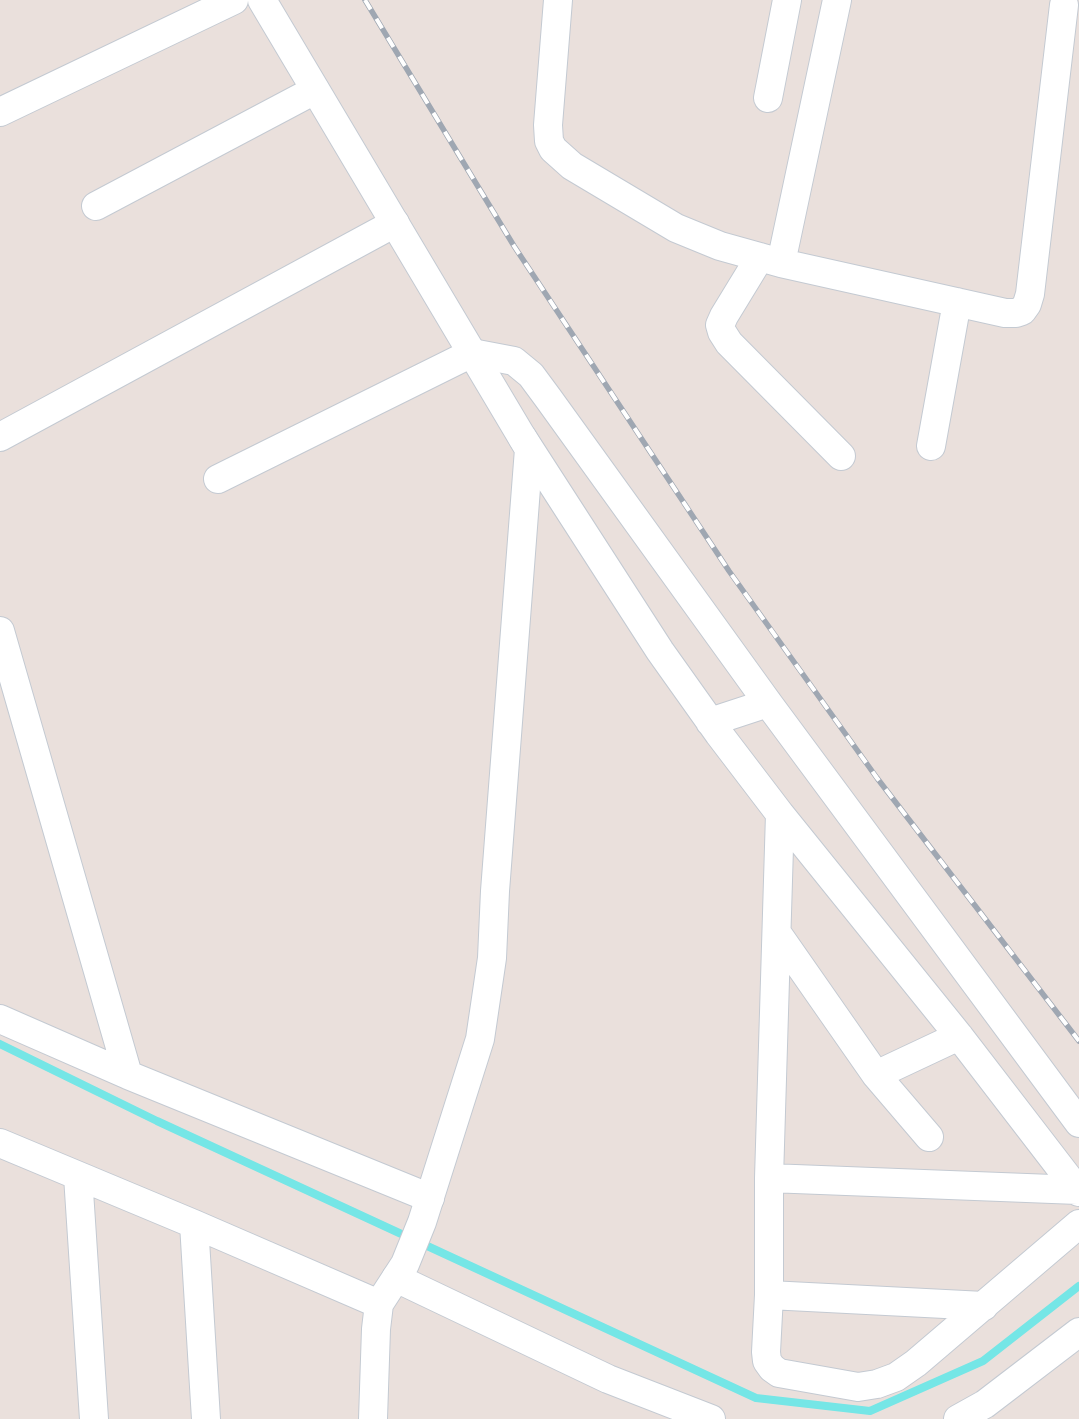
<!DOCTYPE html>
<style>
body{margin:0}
canvas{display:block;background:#eae0dc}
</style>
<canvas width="1079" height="1419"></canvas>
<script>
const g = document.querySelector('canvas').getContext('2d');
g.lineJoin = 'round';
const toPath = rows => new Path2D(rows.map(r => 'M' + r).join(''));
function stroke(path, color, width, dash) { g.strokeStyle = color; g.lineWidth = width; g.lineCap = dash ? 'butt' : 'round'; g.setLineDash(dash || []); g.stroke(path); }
stroke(toPath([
 [0,1044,157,1121,756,1398,870,1411,983,1361,1079,1286]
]), '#75e6e6', 8);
const street = toPath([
 [558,0,548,125,549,141,553,149,572,166,676,228,720,246,781,263,1005,313,1016,313,1022,311,1027,304,1030,294,1064,5],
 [768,98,787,0],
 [0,112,234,0],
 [96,206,315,90],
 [760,257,724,316,720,325,722,332,729,343,841,456],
 [781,263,837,0],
 [0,437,395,223],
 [522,437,660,651,719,734,780,814,959,1036,1079,1192],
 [931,446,957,302],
 [218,479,472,353,514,361,531,375,548,398,768,703,1079,1123],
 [0,631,128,1075],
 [710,722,768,703],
 [780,814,769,1178,769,1295,766,1352,767,1361,772,1368,779,1373,858,1387,877,1384,896,1377,916,1363,1079,1224],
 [777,933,876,1075,929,1137],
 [0,1019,128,1075,430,1198],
 [876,1075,959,1036],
 [0,1143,194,1224,379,1304],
 [78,1176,94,1419],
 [769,1178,1078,1190],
 [194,1224,206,1419],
 [396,1278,608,1379,711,1419],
 [769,1295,984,1306],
 [958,1419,985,1404,1079,1332]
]);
const secondary = toPath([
 [262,0,529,449,495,891,492,958,480,1039,422,1222,405,1264,379,1304,376,1329,373,1419]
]);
stroke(street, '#c4cad2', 30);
stroke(secondary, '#c4cad2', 30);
stroke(street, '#fff', 28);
stroke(secondary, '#fff', 28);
const rail = toPath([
 [365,0,514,246,729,571,877,778,1079,1041]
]);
stroke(rail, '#9fa7b2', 5.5);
stroke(rail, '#fff', 4, [11]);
</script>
